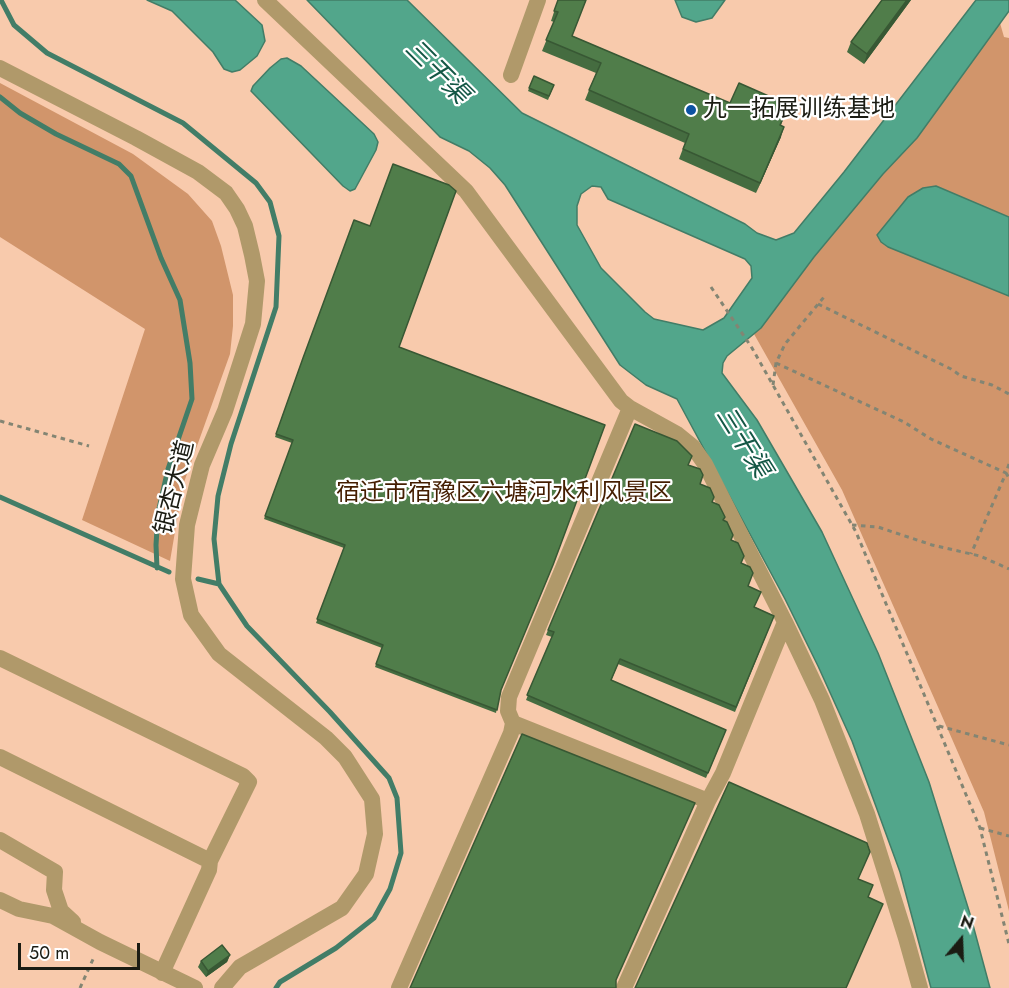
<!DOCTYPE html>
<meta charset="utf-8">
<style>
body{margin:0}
#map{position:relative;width:1009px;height:988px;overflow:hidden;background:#eaedd1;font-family:Jost,sans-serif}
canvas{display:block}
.north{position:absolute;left:931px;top:910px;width:60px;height:60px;-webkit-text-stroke:4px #fff;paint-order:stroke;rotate:19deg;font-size:16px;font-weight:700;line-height:24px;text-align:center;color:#1b1c13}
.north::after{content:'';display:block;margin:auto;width:21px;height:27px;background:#1b1c13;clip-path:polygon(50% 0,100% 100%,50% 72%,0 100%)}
.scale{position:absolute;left:18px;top:943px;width:122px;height:27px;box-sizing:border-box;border:3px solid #1b1c13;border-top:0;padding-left:8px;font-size:18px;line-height:21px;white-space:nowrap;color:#1b1c13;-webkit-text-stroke:4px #fff;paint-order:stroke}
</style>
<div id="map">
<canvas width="1009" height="988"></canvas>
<div class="north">N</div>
<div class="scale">50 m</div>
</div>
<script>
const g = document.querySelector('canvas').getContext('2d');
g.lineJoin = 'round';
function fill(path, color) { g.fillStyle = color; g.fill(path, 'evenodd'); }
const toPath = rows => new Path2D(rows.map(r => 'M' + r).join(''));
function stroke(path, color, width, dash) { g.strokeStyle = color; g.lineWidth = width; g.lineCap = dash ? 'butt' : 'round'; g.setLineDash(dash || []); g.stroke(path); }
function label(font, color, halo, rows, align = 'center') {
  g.font = font + ' Jost,"Noto Sans SC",sans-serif'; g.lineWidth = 4.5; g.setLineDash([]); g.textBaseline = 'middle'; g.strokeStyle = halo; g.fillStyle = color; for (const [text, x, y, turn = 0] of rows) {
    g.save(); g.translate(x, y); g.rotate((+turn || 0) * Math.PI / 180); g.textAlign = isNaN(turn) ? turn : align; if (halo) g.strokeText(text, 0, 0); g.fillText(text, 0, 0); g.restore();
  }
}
fill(toPath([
 [0,0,1009,0,1009,988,0,988]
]), '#f8caac');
fill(toPath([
 [1000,23,1004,37,1009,38,1009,911,984,812,938,707,842,490,754,334,761,328,814,257,883,174,917,138],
 [0,83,133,154,188,194,212,221,221,246,233,295,233,326,230,354,183,485,170,561,82,520,145,329,0,237]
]), '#d1956b');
const water = toPath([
 [147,0,235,0,262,25,265,41,257,56,240,70,232,72,224,69,213,52,172,11,147,0],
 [307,0,407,0,522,113,745,224,757,233,776,240,794,233,844,172,976,0,1009,0,1009,11,917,138,883,174,814,257,761,328,727,356,723,363,722,373,757,420,822,532,878,653,929,782,970,914,990,988,931,988,900,872,852,741,818,666,785,599,677,399,646,385,620,365,505,185,490,168,469,151,440,137,307,0],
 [592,186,601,187,608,199,745,259,751,266,752,278,724,318,703,330,654,319,645,312,601,268,577,225,577,206,581,194,592,186],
 [675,0,725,0,712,18,696,22,682,17,675,0],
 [287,58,301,66,374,134,378,142,376,150,355,189,350,191,343,186,251,91,253,86,270,68,281,59,287,58],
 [936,186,1009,217,1009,296,888,247,881,242,877,235,908,197,923,188,936,186]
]);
fill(water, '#52a68b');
stroke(water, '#427d67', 1.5);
stroke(toPath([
 [1,0,14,25,47,53,183,123,256,183,270,202,279,236,276,307,231,444,218,496,214,539,219,584,247,626,330,712,389,778,397,798,401,853,390,889,374,918,336,948,280,982,276,988],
 [0,97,20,113,56,134,119,164,131,176,161,258,180,300,190,363,192,399,168,469,158,513,156,545,157,568],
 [0,497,169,572],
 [198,579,219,584]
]), '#427d67', 5);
stroke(toPath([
 [711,287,752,348,856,532,980,828,1009,944],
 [818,304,951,369,961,376,992,385,1009,394],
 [776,363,904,422,931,439,1006,473,971,554],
 [773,385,776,363,785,344,824,297],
 [0,421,89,446],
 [1009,464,1006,473,1009,478],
 [852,525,878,527,932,545,980,556,1009,569],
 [939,726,1009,745],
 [980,828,1009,836],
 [80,988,94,957]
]), '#838573', 3, [4.5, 4.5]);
stroke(toPath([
 [265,0,466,191,621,401,630,408,677,434,693,447,705,464,785,622,822,700,867,814,906,938,920,988],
 [0,68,136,138,198,172,226,193,237,209,245,226,252,255,257,281,253,324,225,411,202,465,187,525,183,579,191,615,219,654,326,738,345,757,372,799,375,834,366,874,342,908,240,967,222,988],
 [511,75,538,0],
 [0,658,243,776,249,782,210,861],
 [513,723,708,801],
 [0,757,210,861,209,870,162,973],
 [0,840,55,872,54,890,61,911,73,922],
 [0,900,19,909,53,916,100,942,195,988],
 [399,988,511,733,513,723,508,711,509,697,630,408],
 [624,988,708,801,723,773,785,622]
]), '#b0996a', 16);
fill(toPath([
 [558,0,572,36,730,103,789,105,781,125,781,137,756,193,679,159,685,143,585,100,596,73,542,51,554,22,551,21],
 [882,0,911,0,864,64,847,52,851,42],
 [534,76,554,85,548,100,528,91],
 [399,347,500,690,496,713,375,667,382,648,316,623,344,548,264,519,292,443,275,437,303,358],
 [689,465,723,520,741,563,755,607,774,616,735,712,618,664,611,681,726,730,706,778,526,700,552,637,546,635,548,630],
 [230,955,227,962,206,977,198,967,201,961]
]), '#456c40');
fill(toPath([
 [907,0,911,0,864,64,867,54],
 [784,127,781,137,756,193,760,183],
 [230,955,227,962,206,977,208,971]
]), '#385834');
const building = toPath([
 [558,0,586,0,572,36,730,103,739,83,789,105,780,125,784,127,760,183,683,149,689,134,589,90,601,63,546,40,558,12,554,11,558,0],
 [882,0,907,0,867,54,851,42,882,0],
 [534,76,554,85,549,96,529,88,534,76],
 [393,164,449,185,456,191,399,347,605,425,553,565,501,690,497,710,376,664,383,645,317,619,345,545,265,516,293,440,276,434,303,358,354,220,370,226,393,164],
 [635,424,677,441,692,456,688,465,700,469,703,475,700,484,710,488,714,497,712,502,719,505,725,517,723,520,727,522,733,535,731,540,738,543,744,556,741,563,750,567,753,573,748,586,761,592,754,607,774,616,736,707,620,659,611,680,726,730,708,773,527,695,554,632,548,630,635,424],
 [522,734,695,803,616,980,616,988,410,988,522,734],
 [729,782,867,843,870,852,858,879,873,885,868,897,883,904,846,988,635,988,729,782],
 [222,945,230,955,208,971,201,961,222,945]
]);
fill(building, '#507d4a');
stroke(building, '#385834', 1.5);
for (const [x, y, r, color] of [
 [691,110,6,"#0d53a3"]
]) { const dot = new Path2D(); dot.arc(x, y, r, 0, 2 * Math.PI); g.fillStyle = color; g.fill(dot); stroke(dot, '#fff', 2); }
label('24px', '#1b1c13', '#fff', [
 ["九一拓展训练基地",703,110]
], 'left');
label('24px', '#1b1c13', '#fff', [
 ["银杏大道",176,488,-76]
]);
label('24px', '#441d00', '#fff', [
 ["宿迁市宿豫区六塘河水利风景区",504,494]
]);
label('italic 26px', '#145745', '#fff', [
 ["三干渠",436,73,45],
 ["三干渠",742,443,58]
]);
</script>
